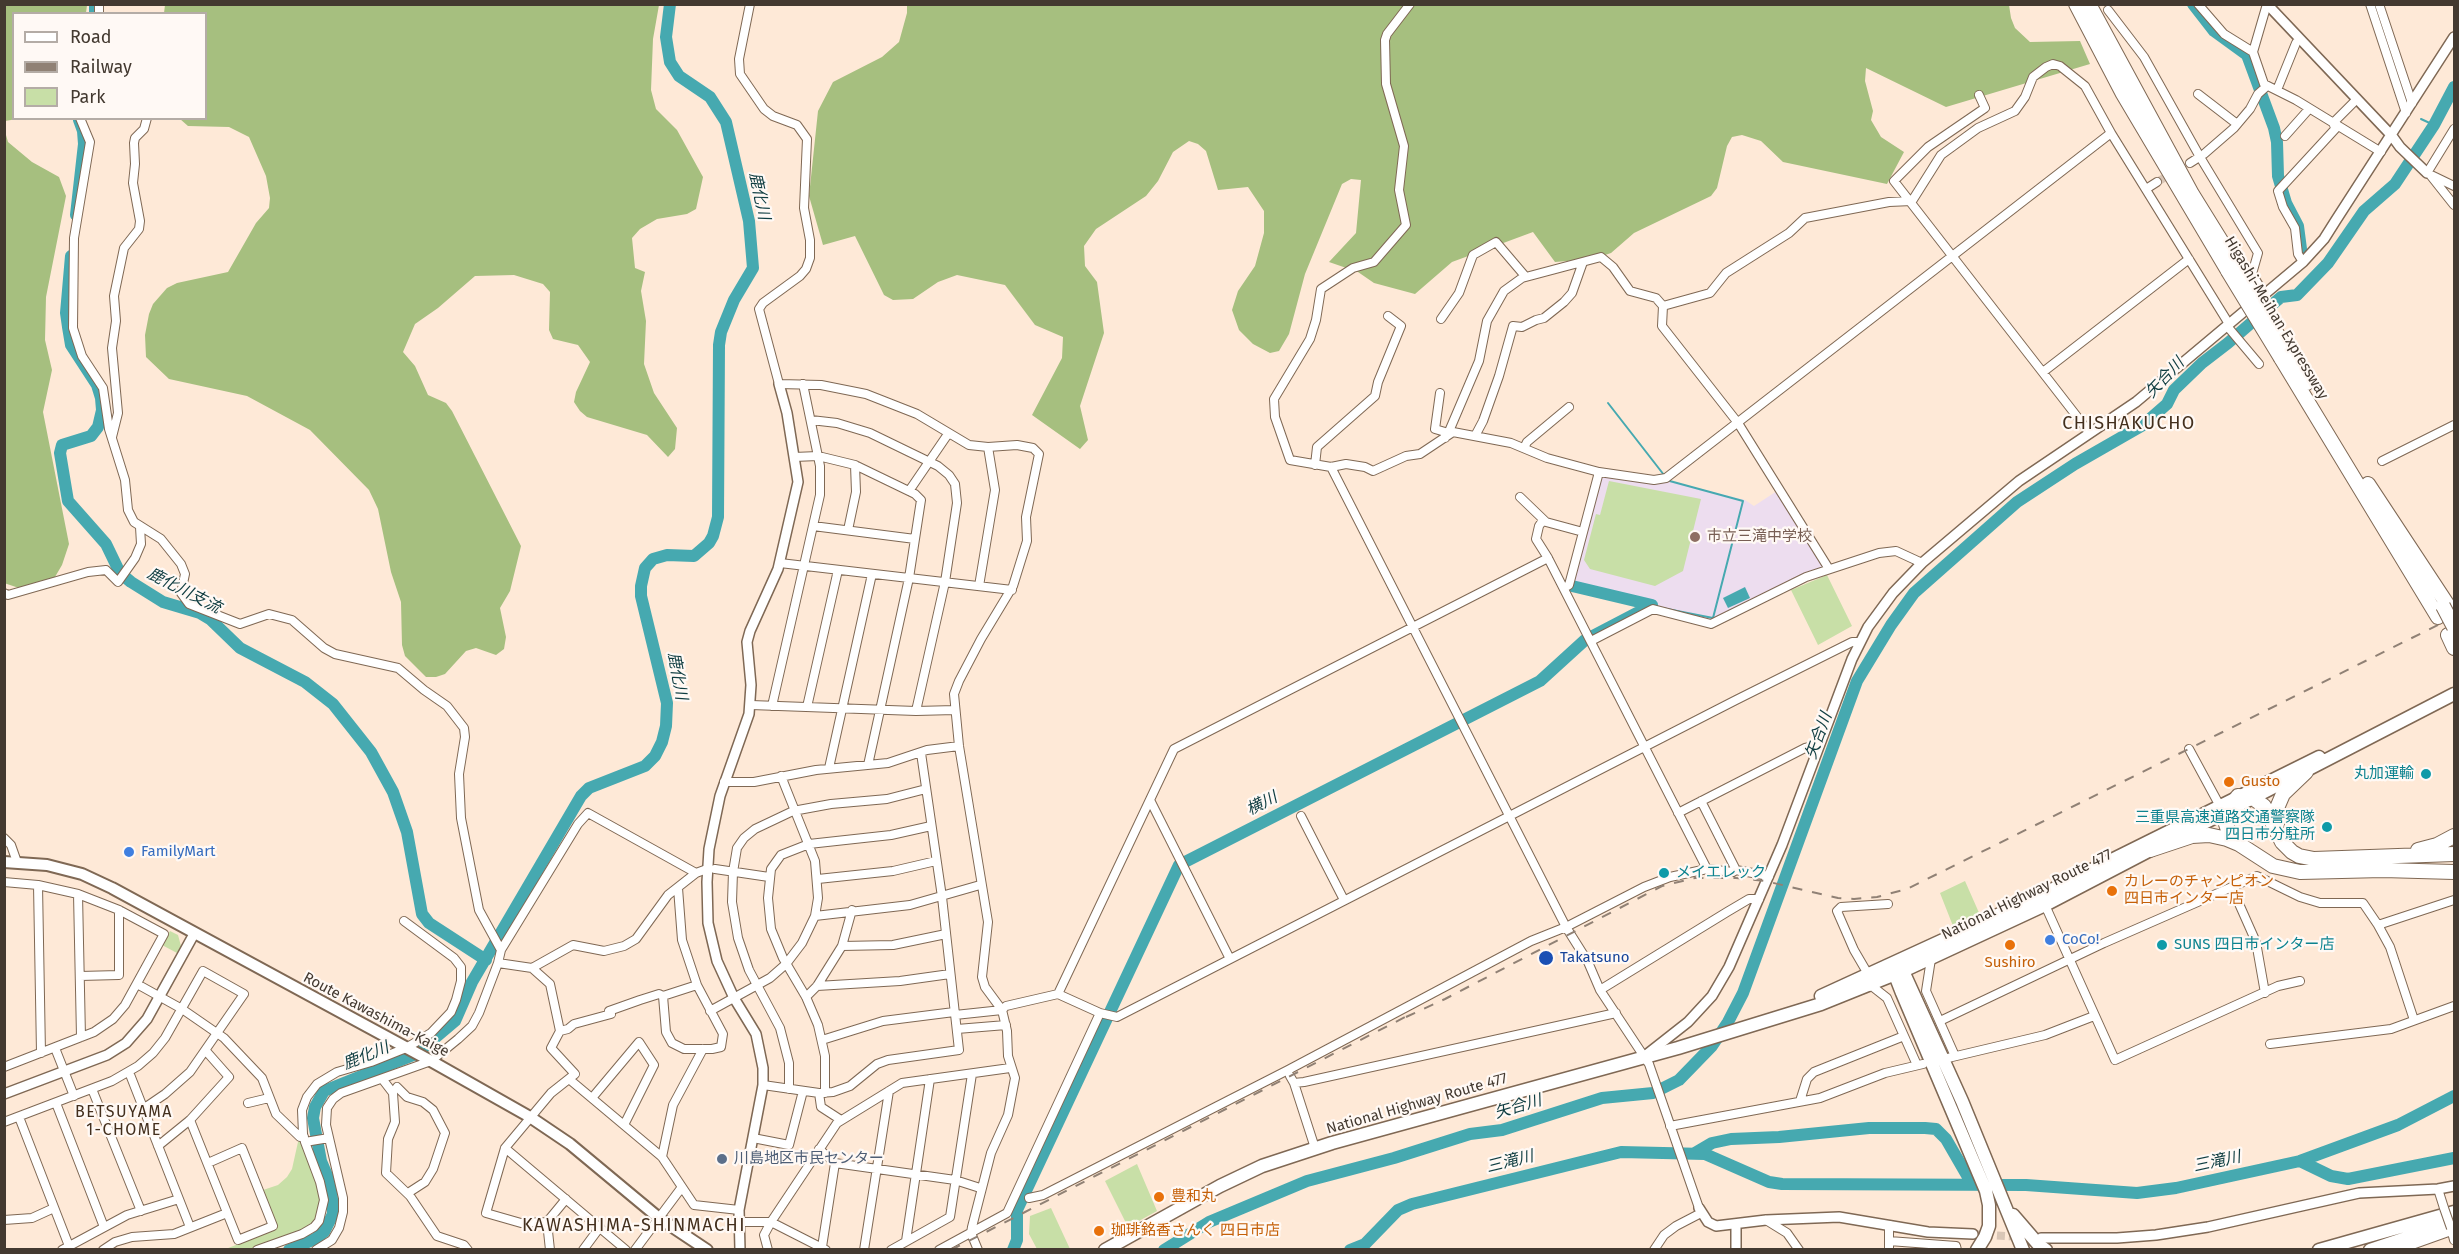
<!DOCTYPE html>
<meta charset="utf-8">
<style>
body{margin:0}
#map{position:relative;width:2459px;height:1254px;overflow:hidden;background:#fee9d7;font-family:"Fira Sans",sans-serif}
canvas{display:block}
.frame{position:absolute;inset:0;border:6px solid #433930;pointer-events:none}
.legend{position:absolute;left:12px;top:12px;width:195px;height:108px;box-sizing:border-box;background:#fff9f5;border:2px solid #b4aca6;margin:0;padding:8px 10px;list-style:none;font-size:18px;color:#433930}
.legend li{display:flex;align-items:center;gap:12px;height:30px}
.legend b{width:30px;border:2px solid #b4aca6}
</style>
<div id="map">
<canvas width="2459" height="1254"></canvas>
<div class="frame"></div>
<ul class="legend">
<li><b style="height:8px;background:#fff"></b>Road</li>
<li><b style="height:8px;background:#908175"></b>Railway</li>
<li><b style="height:16px;background:#c8dfa7"></b>Park</li>
</ul>
</div>
<script>
const g = document.querySelector('canvas').getContext('2d');
g.lineJoin = 'round';
function fill(path, color) { g.fillStyle = color; g.fill(path, 'evenodd'); }
const toPath = rows => new Path2D(rows.map(r => 'M' + r).join(''));
function stroke(path, color, width, dash) { g.strokeStyle = color; g.lineWidth = width; g.lineCap = dash ? 'butt' : 'round'; g.setLineDash(dash || []); g.stroke(path); }
function label(font, color, halo, rows, align = 'center') {
  g.font = font + ' "Fira Sans","Noto Sans JP",sans-serif'; g.lineWidth = 4.5; g.setLineDash([]); g.textBaseline = 'middle'; g.strokeStyle = halo; g.fillStyle = color; for (const [text, x, y, turn = 0] of rows) {
    g.save(); g.translate(x, y); g.rotate((+turn || 0) * Math.PI / 180); g.textAlign = isNaN(turn) ? turn : align; if (halo) g.strokeText(text, 0, 0); g.fillText(text, 0, 0); g.restore();
  }
}
fill(toPath([
 [1601,475,1666,480,1745,500,1754,506,1777,491,1824,567,1712,621,1653,607,1651,601,1572,581]
]), '#edddef');
fill(toPath([
 [1609,481,1701,499,1683,571,1655,586,1590,569,1584,560,1596,514,1600,515],
 [1827,575,1852,626,1818,645,1791,590],
 [1965,881,1980,915,1953,926,1940,893],
 [170,931,178,935,181,946,177,953,162,945],
 [300,1141,322,1195,314,1227,253,1249,223,1250,277,1229,263,1190,278,1185,287,1177,292,1169,298,1142],
 [1137,1164,1157,1211,1128,1227,1105,1181],
 [1051,1208,1070,1249,1037,1249,1029,1234,1030,1216]
]), '#c8dfa7');
fill(toPath([
 [4,5,87,5,86,13,14,14,14,118,17,119,5,121],
 [165,5,659,5,653,39,651,90,656,109,677,130,703,177,696,209,687,214,657,219,640,229,632,238,635,268,645,272,641,291,646,321,644,364,654,393,677,428,675,449,668,457,647,435,587,417,580,411,574,402,576,392,590,362,578,345,553,339,549,330,550,292,543,284,514,275,475,276,438,308,415,324,403,352,415,366,428,395,446,403,452,411,521,546,510,591,500,608,506,637,504,649,496,655,476,648,466,651,445,674,436,677,426,677,405,656,402,645,401,602,391,572,378,509,369,490,310,430,247,396,169,379,146,357,145,335,149,314,153,304,167,288,177,283,228,272,256,223,269,208,270,198,266,176,249,137,229,127,188,126,180,119,206,118,206,14,164,13],
 [907,5,2009,5,2011,18,2015,28,2030,42,2080,41,2090,64,1946,107,1866,68,1865,81,1873,111,1871,120,1881,137,1904,152,1887,184,1783,162,1761,141,1742,135,1732,137,1727,146,1717,188,1711,196,1634,233,1611,253,1593,259,1555,262,1533,232,1452,262,1415,294,1374,283,1358,272,1329,262,1356,233,1361,180,1351,179,1342,184,1305,274,1289,334,1279,351,1270,353,1253,344,1239,330,1232,310,1238,291,1255,266,1264,233,1264,211,1248,187,1218,190,1206,151,1198,144,1189,141,1173,152,1158,181,1146,196,1096,229,1084,246,1085,266,1097,282,1104,333,1080,406,1088,440,1080,449,1032,415,1062,358,1063,337,1035,325,1005,285,957,275,938,282,913,299,893,300,884,295,855,236,823,245,809,196,818,111,833,82,882,57,899,42,907,13],
 [4,128,8,142,32,162,59,177,66,196,46,297,45,340,52,370,43,412,69,544,62,565,52,582,22,589,4,583]
]), '#a6bf7f');
fill(toPath([
 [1745,587,1750,598,1728,608,1723,598]
]), '#46a9b0');
stroke(toPath([
 [2374,4,2406,98],
 [2421,119,2434,125],
 [1608,403,1664,475],
 [1662,608,1713,618,1743,501,1666,480]
]), '#46a9b0', 2);
stroke(toPath([
 [2193,4,2214,31,2247,55,2274,128,2277,142,2278,176,2286,203,2298,226,2301,249],
 [95,14,95,4],
 [76,215,84,144,83,131,79,120],
 [71,256,66,313,68,327,71,345,97,385,101,398,102,410,98,427,91,436,62,445,60,453,68,501,106,544,120,573,131,582,163,602,200,613,210,619,240,648,305,682,333,704,371,752,393,792,407,832,422,914,429,923,486,960],
 [1695,1153,1712,1143,1731,1139,1779,1137,1869,1128,1925,1128,1936,1129,1946,1139,1972,1184],
 [2300,1161,2331,1176,2348,1179,2454,1158],
 [289,1250,315,1239,324,1232,333,1214,331,1185,321,1161,313,1118,315,1107,324,1091,416,1054,455,1021,472,982,581,796,589,788,645,766,655,756,662,742,666,726,667,703,641,596,641,586,645,568,653,559,667,555,694,556,709,543,713,536,718,517,719,345,721,332,734,300,753,268,749,221,726,122,710,97,679,76,670,62,666,37,670,4],
 [1013,1250,1017,1240,1017,1210,1179,865,1540,681,1585,640,1652,605,1572,586],
 [1164,1250,1209,1222,1307,1181,1394,1158,1470,1134,1502,1130,1602,1098,1653,1093,1679,1080,1712,1046,1728,1022,1743,993,1857,681,1891,625,1914,593,2017,502,2075,464,2143,425,2167,404,2174,390,2202,363,2228,343,2281,297,2297,295,2328,263,2364,211,2395,184,2434,125,2454,87],
 [1350,1250,1365,1244,1398,1210,1412,1204,1621,1152,1705,1154,1769,1182,1782,1184,2026,1185,2137,1193,2176,1188,2300,1161,2398,1125,2454,1096]
]), '#46a9b0', 12);
stroke(toPath([
 [2157,182,2190,163],
 [1973,1234,2019,1237]
]), '#d9c6b6', 8, [8, 4]);
const minor = toPath([
 [99,4,99,14],
 [750,4,739,59,740,74,764,109,773,116,797,125,807,139,804,208,810,240,810,258,806,269,800,276,763,303,759,309,779,384,821,385,866,394,917,414,969,445,988,447,1017,445,1033,448,1039,454,1026,517,1027,541,1013,586,981,639,959,681,954,694,959,746,988,922,982,977,985,987,1002,1010,1007,1031,1008,1056,1015,1078,1008,1115,991,1153,972,1227,971,1233,978,1250],
 [1410,4,1387,34,1385,40,1386,84,1404,146,1399,190,1406,225,1374,262,1353,268,1321,289,1316,320,1310,339,1274,399,1275,417,1290,460,1331,467,1346,464,1365,467,1373,471,1406,456,1420,454,1453,432,1511,443,1547,458,1599,472,1654,480,1666,478,2111,133,2229,324],
 [2198,4,2224,34,2253,52],
 [2267,4,2253,52,2264,84,2296,100,2381,152],
 [2370,4,2406,113],
 [2379,4,2412,103],
 [2108,10,2144,57,2200,157,2258,253,2252,274,2265,295],
 [2277,90,2296,43],
 [2198,94,2237,124],
 [1979,95,1985,108,1928,147,1894,181,2089,432],
 [80,118,90,142,74,238,73,328,82,356,103,388,109,429,125,480,128,510,134,522,161,539,181,564,185,574,181,593,189,604,240,624,269,614,292,620,324,648,335,654,398,668,424,690,447,706,464,728,465,737,459,774,461,818,479,910,501,950,498,963,479,1013,472,1026,458,1039,431,1061,341,1093,333,1099,327,1108,326,1125,343,1198,343,1212,339,1228,332,1240,316,1250],
 [2334,125,2336,120,2357,99],
 [2454,129,2427,173,2454,186],
 [2285,136,2309,109],
 [2190,163,2204,154,2234,128,2250,109,2258,94,2267,86],
 [2431,176,2454,205],
 [2146,189,2157,182],
 [1912,201,1941,155,1978,128,2015,111,2025,97,2033,77,2046,67,2053,64,2060,66,2085,86,2111,133],
 [2303,262,2298,254,2295,228,2283,207,2278,191,2337,127],
 [1441,319,1459,293,1473,255,1496,242,1525,276],
 [2227,326,2259,364],
 [2043,372,2189,259],
 [1440,393,1435,429,1445,432,1445,438],
 [1451,433,1450,429,1479,361,1487,321,1504,291,1522,278,1601,257,1613,267,1630,291,1656,298,1663,306],
 [1475,436,1483,421,1499,376,1513,326,1522,327,1536,320,1544,318,1564,302,1572,293,1583,262],
 [112,437,118,413,112,348,116,321,114,296,124,248,139,229,140,221,133,183,135,164,134,143,135,138,144,129,147,118],
 [1524,448,1527,442,1569,407],
 [794,457,818,456,855,465,915,494,921,500,909,578,868,765],
 [2382,461,2454,425],
 [1315,465,1317,447,1375,396,1378,382,1401,326,1388,316],
 [1331,467,1566,927,1588,962,1600,990,1649,1064,1699,1208],
 [909,491,948,434],
 [1520,497,1546,522,1583,532],
 [1543,520,1539,526,1536,539,1548,558],
 [813,526,915,539],
 [848,530,856,492,855,465],
 [780,563,1012,590],
 [1829,569,1738,423,1662,326,1663,306,1710,293,1726,273,1789,233,1805,218,1889,202,1912,201],
 [979,586,995,490,988,447],
 [1564,588,1569,585,1599,472],
 [4,593,8,595,88,572,106,570,118,582,135,558,141,544,140,527],
 [1591,641,1653,609,1711,624,1806,577,1879,553,1896,551,1922,563],
 [751,705,916,711,945,582,957,503,955,484,949,475,938,466,870,433,837,423,811,420],
 [772,706,820,495,820,466,803,384],
 [807,707,838,570],
 [916,711,955,710],
 [2189,749,2221,808],
 [829,768,872,574],
 [724,782,754,782,816,770,888,763,927,750,959,746],
 [1150,800,1230,959],
 [1701,801,1736,870],
 [1678,813,1805,748,1819,745],
 [1301,816,1344,900],
 [4,838,11,845,17,862],
 [715,869,769,877],
 [818,879,893,871,936,861],
 [4,882,38,885,78,894,119,910,164,934,125,1005,113,1019,94,1032,4,1067],
 [38,885,41,1053],
 [678,888,682,940,697,985],
 [2232,888,2256,942,2265,993],
 [78,894,81,1037],
 [2045,905,2115,1060,2278,986,2300,981],
 [815,916,910,905,980,885],
 [2378,925,2390,947,2414,1020],
 [842,946,893,945,946,934],
 [501,950,578,824,588,813,696,873],
 [1931,959,1926,991,1955,1056],
 [498,963,532,968,573,945,604,951,624,946,636,939,668,895,696,873,707,869],
 [532,968,550,984,560,1031],
 [1868,974,1854,950,1837,911,1841,907,1888,904],
 [80,976,119,975,119,910],
 [137,984,182,1009,224,1038,262,1078,276,1114,300,1137,304,1137],
 [817,986,900,981,950,974],
 [1866,986,1873,987,1887,998,1917,1065],
 [1600,990,1727,912,1749,899,1759,899],
 [1058,994,1174,749,1548,558,1707,869,1733,872,1736,870,1769,876],
 [806,997,817,986,842,946,852,910],
 [710,1011,770,978,786,964,802,943,815,916,818,898,815,861,781,776],
 [955,1015,1002,1010,1006,1006,1058,994,1100,1013,1117,1017,1736,700,1852,642,1860,642],
 [1940,1021,2104,943,2257,876,2300,897,2320,903,2363,903,2378,925,2454,900],
 [957,1029,1006,1025],
 [822,1040,883,1021,954,1012],
 [2270,1044,2391,1029,2454,1006],
 [55,1048,74,1096],
 [1948,1058,2045,1035,2094,1016],
 [129,1072,190,1227],
 [1290,1076,1294,1083,1304,1082,1616,1013],
 [569,1079,662,1157,694,1205,739,1210],
 [383,1080,393,1093,395,1122,388,1139,386,1173,410,1196,437,1236,464,1245,468,1250],
 [1294,1083,1315,1148],
 [763,1085,819,1093,833,1092,850,1086,877,1064,888,1060,959,1050,942,897,921,753],
 [397,1087,407,1097,423,1102,433,1110,445,1133,433,1169,425,1182,408,1193],
 [92,1089,141,1211],
 [789,1089,789,1063,780,1028,749,970,738,938,732,902,733,872,737,848,744,838,755,829,793,811,831,804,887,799,926,789],
 [819,1093,821,1107,841,1120],
 [825,1093,825,1056,818,1025,806,997,783,958,771,929,768,898,771,869,781,855,809,844,891,835,931,826],
 [592,1098,639,1042,654,1065,624,1125],
 [1800,1101,1807,1079,1814,1072,1904,1036],
 [56,1103,104,1227],
 [248,1103,269,1098],
 [19,1117,69,1246],
 [190,1120,238,1240,273,1226,242,1148,208,1163],
 [4,1122,112,1081,138,1066,153,1053,165,1038,203,971,244,994,190,1072,165,1094,143,1109],
 [1670,1126,1820,1098,1885,1073,1923,1064],
 [329,1138,305,1142,303,1134,302,1110,307,1097,317,1084,337,1072,371,1062,406,1048,431,1033,451,1012,456,1000,461,981,461,967,454,958,404,921],
 [753,1138,789,1145,803,1091],
 [158,1146,190,1120,229,1077,206,1051],
 [505,1148,626,1250],
 [819,1149,835,1163,955,1180,980,1188],
 [662,1157,673,1105,703,1049],
 [2438,1189,2444,1208],
 [1029,1198,1043,1195,1288,1070,1531,941,1566,927,1644,887,1670,877,1707,869],
 [566,1199,547,1222,521,1223,486,1213,505,1148,551,1093,575,1074,551,1048,560,1031,568,1029,574,1024,611,1014,609,1011,640,1000,659,994,663,996,697,985,723,1034,721,1047,712,1049,684,1049,672,1043,666,1032,663,996],
 [4,1220,32,1218,54,1208],
 [1766,1220,1787,1233,1799,1250],
 [547,1222,550,1250],
 [738,1222,771,1222,826,1250],
 [2451,1228,2454,1240],
 [906,1241,930,1079],
 [1889,1241,1956,1246,1957,1250],
 [822,1247,835,1163],
 [62,1250,127,1215,179,1199],
 [103,1250,115,1242,132,1237,174,1234,227,1213],
 [257,1250,302,1234,314,1227,319,1221,324,1200,320,1182,305,1142],
 [583,1250,600,1227],
 [635,1250,682,1187],
 [768,1250,764,1235,771,1222,837,1123,902,1083,1010,1068],
 [864,1250,889,1091],
 [891,1250,950,1217,972,1074],
 [939,1250,1007,1213,1100,1013],
 [1654,1250,1664,1235,1676,1226,1701,1213],
 [1889,1250,1889,1225],
 [2398,1250,2454,1230]
]);
const tertiary = toPath([
 [2267,4,2392,136,2400,147,2427,173],
 [1646,1055,1688,1022,1712,996,1729,967,1782,845,1852,659,1868,627,1893,593,1922,563,2019,481,2136,402,2303,262,2324,239,2336,220,2454,37],
 [4,1094,107,1055,126,1043,147,1019,194,934],
 [1699,1208,1708,1222,1716,1226,1766,1220,1839,1217,1928,1232,1973,1234],
 [1736,1224,1736,1250],
 [2041,1238,2117,1238,2156,1235,2208,1227,2359,1193,2438,1189,2454,1186],
 [740,1250,739,1210,763,1085,763,1068,756,1034,734,998,717,961,708,923,707,882,709,849,720,796,749,714,751,685,747,642,750,631,778,569,798,482,787,413,779,384]
]);
const secondary = toPath([
 [4,862,47,865,82,874,112,888,431,1061,530,1117,570,1144,659,1218,707,1250]
]);
const trunk = toPath([
 [2179,836,2454,694],
 [1898,966,1903,971,1962,1101,2023,1250],
 [1894,967,1895,975,1902,993,1986,1191,1989,1205,1989,1226,1985,1237,1977,1250],
 [1821,996,2039,896,2319,757],
 [2013,1215,2038,1244,2046,1250],
 [1105,1250,1220,1186,1262,1166,1332,1143,1678,1048,1821,1004,1903,971,2045,905,2158,846],
 [2319,1250,2454,1212],
 [2370,1250,2454,1222]
]);
const motorway = toPath([
 [2076,4,2123,94,2228,271],
 [2089,4,2192,194,2236,265],
 [2288,352,2307,383],
 [2281,358,2438,617],
 [2368,484,2453,613],
 [2448,635,2454,648],
 [2277,824,2277,808,2283,794,2306,772],
 [2239,844,2228,830,2225,821,2230,807,2238,796,2254,799,2264,806,2282,842,2292,852,2299,856,2314,859,2454,854],
 [2150,850,2192,836,2209,835,2227,839,2239,844,2273,866,2300,872,2383,870,2454,872],
 [2418,850,2437,845,2454,836]
]);
stroke(minor, '#7f6854', 10);
stroke(tertiary, '#7f6854', 12);
stroke(secondary, '#7f6854', 14);
stroke(trunk, '#7f6854', 15);
stroke(motorway, '#7f6854', 16);
stroke(minor, '#fff', 8);
stroke(tertiary, '#fff', 9);
stroke(secondary, '#fff', 10);
stroke(trunk, '#fff', 12);
stroke(motorway, '#fff', 14);
stroke(toPath([
 [1406,1017,1445,999,1662,886,1695,878,1736,878,1765,881,1838,898,1854,899,1877,897,1907,889,2454,617],
 [951,1250,1413,1013]
]), '#908175', 2, [10, 10]);
const minorBridge = toPath([
 [2444,1208,2451,1228]
]);
const motorwayBridge = toPath([
 [2236,265,2288,352],
 [2228,271,2281,358],
 [2443,606,2454,627]
]);
stroke(minorBridge, '#7f6854', 10, []);
stroke(motorwayBridge, '#7f6854', 16, []);
stroke(minorBridge, '#fff', 8);
stroke(motorwayBridge, '#fff', 14);
for (const [x, y, r, color] of [
 [1695,537,6,"#8d6e63"],
 [2426,774,6,"#0f9aa8"],
 [2229,782,6,"#e8710a"],
 [2327,827,6,"#0f9aa8"],
 [129,852,6,"#3f7fe0"],
 [1664,873,6,"#0f9aa8"],
 [2112,891,6,"#e8710a"],
 [2050,940,6,"#3f7fe0"],
 [2010,945,6,"#e8710a"],
 [2162,945,6,"#0f9aa8"],
 [1546,958,8,"#1a4fb4"],
 [722,1159,6,"#5c6f8a"],
 [1159,1197,6,"#e8710a"],
 [1099,1231,6,"#e8710a"]
]) { const dot = new Path2D(); dot.arc(x, y, r, 0, 2 * Math.PI); g.fillStyle = color; g.fill(dot); stroke(dot, '#fff9f5', 2); }
label('15px', '#433930', '#fff9f5', [
 ["Higashi-Meihan Expressway",2276,318,59],
 ["National Highway Route 477",2027,895,-26],
 ["Route Kawashima-Kaige",376,1015,28],
 ["National Highway Route 477",1417,1104,-16]
]);
label('15px', '#785e54', '#fff9f5', [
 ["市立三滝中学校",1707,537]
], 'left');
label('15px', '#0d838f', '#fff9f5', [
 ["丸加運輸",2414,774],
 ["三重県高速道路交通警察隊",2315,818],
 ["四日市分駐所",2315,835],
 ["メイエレック",1676,873,"left"],
 ["SUNS 四日市インター店",2174,945,"left"]
], 'right');
label('15px', '#c56008', '#fff9f5', [
 ["Gusto",2241,782],
 ["カレーのチャンピオン",2124,882],
 ["四日市インター店",2124,899],
 ["Sushiro",2010,963,"center"],
 ["豊和丸",1171,1197],
 ["珈琲銘香さんく 四日市店",1111,1231]
], 'left');
label('15px', '#366cbe', '#fff9f5', [
 ["FamilyMart",141,852],
 ["CoCo!",2062,940]
], 'left');
label('15px', '#164399', '#fff9f5', [
 ["Takatsuno",1560,958]
], 'left');
label('15px', '#4e5e75', '#fff9f5', [
 ["川島地区市民センター",734,1159]
], 'left');
label('italic 16px', '#0e3c40', '#fff9f5', [
 ["鹿化川",759,196,78],
 ["矢合川",2165,378,-47],
 ["鹿化川支流",184,591,27],
 ["鹿化川",677,676,80],
 ["矢合川",1819,736,-70],
 ["横川",1262,804,-27],
 ["鹿化川",366,1056,-22],
 ["矢合川",1518,1107,-16],
 ["三滝川",1510,1162,-14],
 ["三滝川",2217,1162,-12]
]);
g.letterSpacing = '1.5px';
label('16px', '#432f1d', '#fff9f5', [
 ["BETSUYAMA",124,1113],
 ["1-CHOME",124,1131]
]);
g.letterSpacing = '0px';
g.letterSpacing = '1.5px';
label('18px', '#432f1d', '#fff9f5', [
 ["CHISHAKUCHO",2129,424],
 ["KAWASHIMA-SHINMACHI",634,1226]
]);
g.letterSpacing = '0px';
</script>
